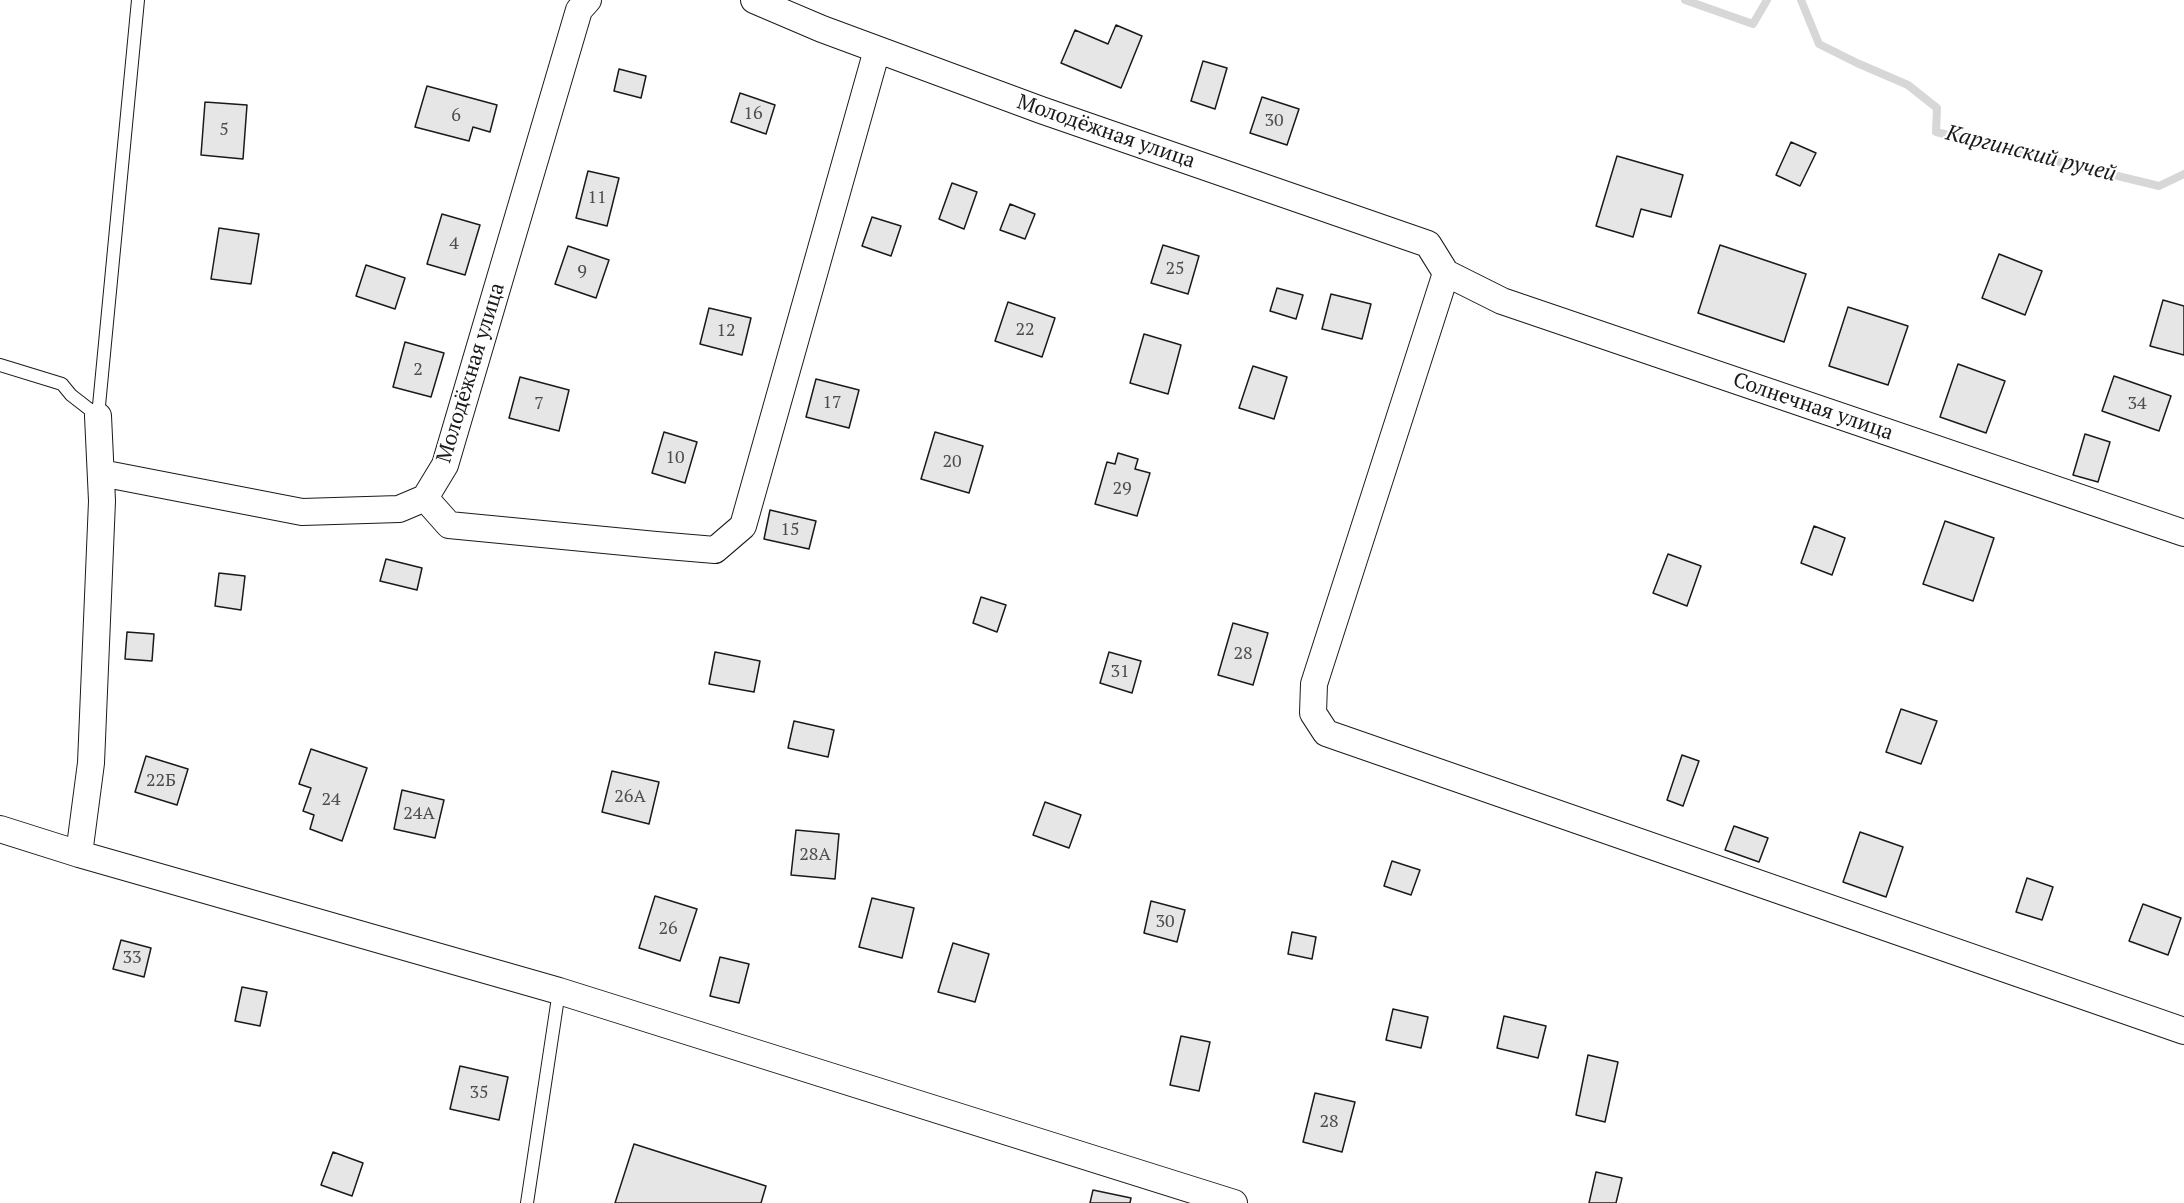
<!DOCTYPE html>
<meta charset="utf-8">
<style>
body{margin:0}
canvas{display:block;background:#fff}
</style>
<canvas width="2184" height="1203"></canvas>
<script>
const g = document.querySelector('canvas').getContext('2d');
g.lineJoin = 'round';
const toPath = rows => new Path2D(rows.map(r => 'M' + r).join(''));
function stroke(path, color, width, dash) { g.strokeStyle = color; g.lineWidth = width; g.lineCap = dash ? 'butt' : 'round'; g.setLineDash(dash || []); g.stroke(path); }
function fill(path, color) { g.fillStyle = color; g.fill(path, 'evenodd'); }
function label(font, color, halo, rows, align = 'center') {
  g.font = font + ' "PT Serif",serif'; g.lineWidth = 4.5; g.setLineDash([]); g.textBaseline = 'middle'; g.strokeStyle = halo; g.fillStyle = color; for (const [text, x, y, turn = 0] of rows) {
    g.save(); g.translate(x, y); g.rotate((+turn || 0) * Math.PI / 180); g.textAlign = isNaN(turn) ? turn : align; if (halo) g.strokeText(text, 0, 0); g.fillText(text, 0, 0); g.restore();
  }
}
stroke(toPath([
 [1685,0,1753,24,1767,0],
 [1801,0,1819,44,1857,63,1908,85,1937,108,1936,132,2159,186,2184,174]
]), '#d7d7d7', 8);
const building = toPath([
 [1116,25,1142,36,1121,88,1061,63,1075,30,1108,44,1116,25],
 [1203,61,1227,68,1215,109,1191,101,1203,61],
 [619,69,646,76,641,98,614,91,619,69],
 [427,86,497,105,490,132,473,127,469,141,415,127,427,86],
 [740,93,775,105,766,134,731,122,740,93],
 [1262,97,1299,109,1287,145,1250,133,1262,97],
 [205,102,247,105,243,159,201,155,205,102],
 [1791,142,1816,153,1800,186,1776,175,1791,142],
 [1617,156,1683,175,1671,217,1641,209,1633,237,1596,226,1617,156],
 [588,171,619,178,607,226,576,218,588,171],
 [952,183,977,192,964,229,939,219,952,183],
 [1010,204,1035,214,1025,239,1000,230,1010,204],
 [442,214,480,225,465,275,427,264,442,214],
 [872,217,901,226,891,256,862,246,872,217],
 [219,228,259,234,251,284,211,279,219,228],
 [1163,245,1199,256,1188,294,1151,283,1163,245],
 [1720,245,1806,274,1784,342,1698,313,1720,245],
 [568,246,609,260,596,298,555,284,568,246],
 [1999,254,2042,271,2025,315,1982,298,1999,254],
 [366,265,405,278,395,309,356,296,366,265],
 [1277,288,1303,295,1296,319,1270,311,1277,288],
 [1331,294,1371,304,1362,339,1322,329,1331,294],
 [2163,300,2184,306,2184,355,2150,346,2163,300],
 [1008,302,1055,318,1042,357,995,341,1008,302],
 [1848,307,1908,326,1888,385,1829,366,1848,307],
 [709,308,751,318,742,355,700,344,709,308],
 [1144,334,1181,345,1168,394,1130,383,1144,334],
 [405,342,444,353,431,397,393,387,405,342],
 [1958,364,2005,381,1986,433,1940,417,1958,364],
 [1253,366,1287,377,1274,419,1239,408,1253,366],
 [2114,376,2171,396,2159,431,2102,411,2114,376],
 [520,377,569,390,559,431,509,418,520,377],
 [816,379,859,390,849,428,806,417,816,379],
 [664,432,697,442,685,483,652,473,664,432],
 [935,432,983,446,969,493,921,479,935,432],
 [2085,434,2110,442,2098,482,2073,475,2085,434],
 [1118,453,1138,459,1135,469,1150,473,1137,516,1095,504,1107,462,1115,464,1118,453],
 [770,510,816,521,809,549,764,539,770,510],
 [1945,521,1994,538,1973,601,1923,584,1945,521],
 [1814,526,1845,538,1832,575,1801,563,1814,526],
 [1668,554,1701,566,1687,606,1653,593,1668,554],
 [386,559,422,568,417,590,380,581,386,559],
 [219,573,245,576,241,610,215,606,219,573],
 [981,597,1006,605,997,632,973,623,981,597],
 [1233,623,1268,633,1253,685,1218,675,1233,623],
 [127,632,154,634,152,661,125,659,127,632],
 [715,652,760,661,754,692,709,684,715,652],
 [1109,652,1141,661,1132,693,1100,683,1109,652],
 [1901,709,1937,721,1921,764,1886,752,1901,709],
 [794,721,834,730,828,757,788,748,794,721],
 [311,749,367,768,342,841,310,829,314,815,303,811,311,788,299,784,311,749],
 [1682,755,1699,761,1683,806,1667,800,1682,755],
 [146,756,188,769,177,805,135,792,146,756],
 [612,771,659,782,649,824,602,812,612,771],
 [402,790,444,800,435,838,394,829,402,790],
 [1045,802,1081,815,1069,848,1033,835,1045,802],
 [1734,826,1768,838,1759,862,1725,850,1734,826],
 [796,830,839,834,835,879,791,875,796,830],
 [1860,832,1903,847,1886,897,1843,882,1860,832],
 [1392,861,1420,870,1411,895,1384,886,1392,861],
 [2027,878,2053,887,2042,920,2016,912,2027,878],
 [655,896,697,909,680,961,639,948,655,896],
 [872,898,914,908,902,958,859,947,872,898],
 [1151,901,1185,910,1177,942,1144,933,1151,901],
 [2143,904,2181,918,2168,955,2129,941,2143,904],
 [1292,932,1316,937,1312,959,1288,954,1292,932],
 [121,940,151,948,144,977,113,969,121,940],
 [953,943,989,954,975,1002,938,992,953,943],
 [720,957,749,964,739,1003,710,996,720,957],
 [242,987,267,992,260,1026,235,1021,242,987],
 [1393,1009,1428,1017,1421,1048,1386,1040,1393,1009],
 [1504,1016,1546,1026,1538,1058,1497,1048,1504,1016],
 [1181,1036,1210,1042,1199,1091,1170,1085,1181,1036],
 [1588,1055,1618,1062,1605,1122,1576,1115,1588,1055],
 [460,1066,508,1077,499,1120,450,1109,460,1066],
 [1315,1093,1355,1102,1342,1152,1303,1142,1315,1093],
 [634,1144,766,1186,761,1203,615,1203,634,1144],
 [333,1152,363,1163,352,1196,321,1185,333,1152],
 [1596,1172,1622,1178,1616,1203,1589,1203,1596,1172],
 [1093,1190,1131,1198,1130,1203,1090,1203,1093,1190]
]);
fill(building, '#e6e6e6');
stroke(building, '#1a1a1a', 1.5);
const service = toPath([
 [0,365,62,384,71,395,98,416],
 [98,416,138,0],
 [527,1203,559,991]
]);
const minor = toPath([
 [754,0,822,29,1041,110,1428,244,1446,273],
 [1446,273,1314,684,1313,713,1326,733,2184,1031],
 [1446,273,1502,301,2184,533],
 [101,473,302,512,399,509,425,498,445,465,579,10,588,0],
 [425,498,449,525,656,545,715,550,743,526,877,50],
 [0,829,79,854,559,991,1234,1203],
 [79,854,91,763,102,501,98,416]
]);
stroke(service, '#1a1a1a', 14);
stroke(minor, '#1a1a1a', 28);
stroke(service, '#fff', 12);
stroke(minor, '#fff', 26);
label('18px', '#4d4d4d', null, [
 ["16",753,114],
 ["6",456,116],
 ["30",1274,121],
 ["5",224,130],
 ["11",597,198],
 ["4",454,244],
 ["25",1175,269],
 ["9",582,272],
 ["22",1025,330],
 ["12",726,331],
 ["2",418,370],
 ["17",832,403],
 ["7",539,404],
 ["34",2137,404],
 ["10",675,458],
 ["20",952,462],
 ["29",1122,489],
 ["15",790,530],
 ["28",1243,654],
 ["31",1120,672],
 ["22Б",161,781],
 ["26А",630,797],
 ["24",331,800],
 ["24А",419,814],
 ["28А",815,855],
 ["30",1165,922],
 ["26",668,929],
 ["33",132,958],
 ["35",479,1093],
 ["28",1329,1122]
]);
label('21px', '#1a1a1a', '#fff', [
 ["Молодёжная улица",1106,132,19],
 ["Молодёжная улица",471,373,-73],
 ["Солнечная улица",1813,407,19]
]);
label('italic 22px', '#1a1a1a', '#fff', [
 ["Каргинский ручей",2031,154,14]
]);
</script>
